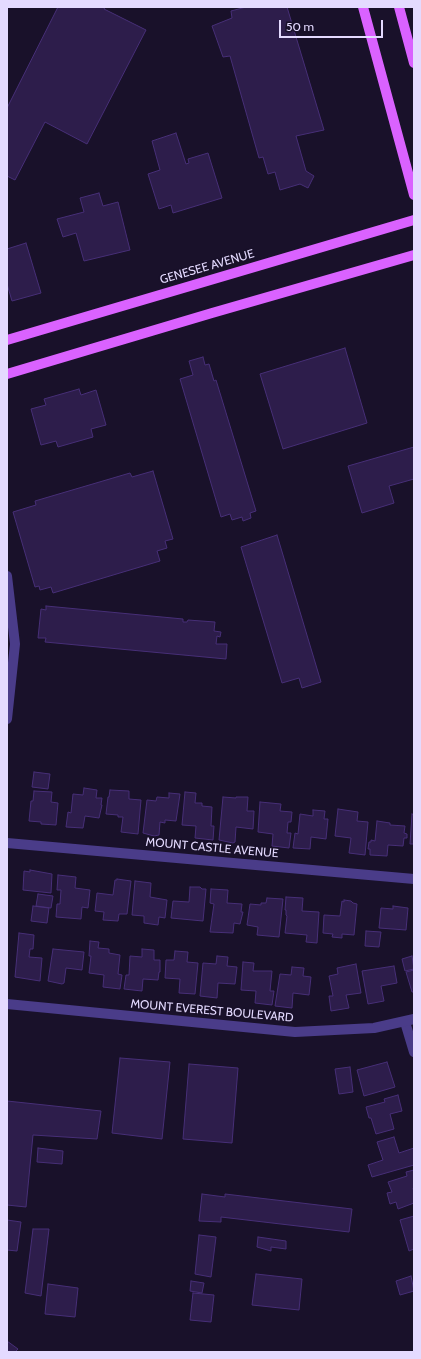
<!DOCTYPE html>
<style>
body{margin:0}
#map{position:relative;width:421px;height:1359px;overflow:hidden;background:#19112a;font-family:Cabin,sans-serif}
canvas{display:block}
.frame{position:absolute;inset:0;border:8px solid #e4daff;pointer-events:none}
.scale{position:absolute;left:279px;top:20px;width:104px;height:18px;box-sizing:border-box;border:2px solid #e4daff;border-top:0;padding-left:5px;font-size:12px;line-height:14px;white-space:nowrap;color:#e4daff;-webkit-text-stroke:3px #19112a;paint-order:stroke}
</style>
<div id="map">
<canvas width="421" height="1359"></canvas>
<div class="frame"></div>
<div class="scale">50 m</div>
</div>
<script>
const g = document.querySelector('canvas').getContext('2d');
g.lineJoin = 'round';
function fill(path, color) { g.fillStyle = color; g.fill(path, 'evenodd'); }
const toPath = rows => new Path2D(rows.map(r => 'M' + r).join(''));
function stroke(path, color, width, dash) { g.strokeStyle = color; g.lineWidth = width; g.lineCap = dash ? 'butt' : 'round'; g.setLineDash(dash || []); g.stroke(path); }
function label(font, color, halo, rows, align = 'center') {
  g.font = font + ' Cabin,sans-serif'; g.lineWidth = 3; g.setLineDash([]); g.textBaseline = 'middle'; g.strokeStyle = halo; g.fillStyle = color; for (const [text, x, y, turn = 0] of rows) {
    g.save(); g.translate(x, y); g.rotate((+turn || 0) * Math.PI / 180); g.textAlign = isNaN(turn) ? turn : align; if (halo) g.strokeText(text, 0, 0); g.fillText(text, 0, 0); g.restore();
  }
}
const building = toPath([
 [58,7,105,7,104,9,146,30,87,144,45,122,15,180,7,176,7,108,58,7],
 [246,7,287,7,324,130,296,136,306,171,314,176,308,188,300,184,280,190,275,172,268,174,263,157,259,158,230,56,223,57,212,26,232,18,231,11,246,7],
 [176,133,186,164,189,163,188,159,208,153,222,198,173,213,171,205,159,209,148,174,160,170,152,141,176,133],
 [99,193,103,206,118,202,130,250,84,261,76,233,63,237,57,219,84,212,80,198,99,193],
 [26,243,41,293,12,301,7,284,7,249,26,243],
 [345,348,367,423,283,449,260,374,345,348],
 [203,357,205,365,209,364,214,381,216,380,256,511,250,513,251,518,243,521,242,517,232,520,230,514,221,517,180,379,193,375,189,361,203,357],
 [79,389,81,395,96,390,106,425,91,429,93,437,58,447,56,441,41,445,31,409,46,405,44,399,79,389],
 [414,447,414,479,389,486,394,503,362,513,348,466,414,447],
 [153,471,173,539,165,541,167,548,157,551,160,561,53,593,51,587,40,590,39,586,35,587,13,512,36,505,35,501,130,473,132,477,153,471],
 [277,535,321,682,302,688,299,678,282,683,241,547,277,535],
 [46,606,183,619,183,622,187,622,188,620,215,622,214,631,221,632,220,637,217,636,216,644,227,644,226,659,45,642,46,638,38,638,41,609,46,610,46,606],
 [34,772,50,774,48,789,32,787,34,772],
 [84,788,97,790,96,798,102,798,101,805,102,805,99,818,85,816,83,828,66,827,68,812,71,813,73,794,83,795,84,788],
 [110,790,129,791,129,799,141,800,138,834,121,832,123,817,118,817,118,815,106,814,108,797,109,797,110,790],
 [34,791,52,792,51,802,58,803,56,825,41,824,41,822,29,821,31,801,33,801,34,791],
 [185,792,196,793,195,803,202,803,202,806,212,807,211,826,214,826,213,840,195,838,196,826,182,825,185,792],
 [169,793,180,794,176,821,165,820,165,823,160,822,159,835,154,836,143,833,147,800,156,801,157,797,169,798,169,793],
 [223,797,236,798,236,797,248,797,247,811,254,811,253,829,236,827,235,842,233,843,219,840,223,797],
 [260,802,281,804,280,811,292,812,291,822,288,822,287,833,291,833,289,848,272,846,273,834,258,832,260,802],
 [338,809,358,812,357,821,368,822,365,855,349,853,351,838,335,836,338,809],
 [313,810,325,811,324,819,328,819,326,839,311,837,310,849,293,848,295,833,298,834,300,814,313,816,313,810],
 [412,814,414,815,414,844,410,844,412,814],
 [377,821,390,823,390,825,405,826,404,833,407,834,407,838,404,838,403,846,388,845,387,856,370,855,370,849,368,849,369,842,371,842,371,840,375,841,377,821],
 [30,870,52,874,51,893,23,890,24,871,30,872,30,870],
 [58,875,76,877,75,888,90,890,88,908,82,907,81,919,56,917,57,904,60,904,61,890,57,890,58,875],
 [117,879,131,881,127,914,119,914,118,921,103,920,104,912,95,911,97,893,113,895,115,880,117,880,117,879],
 [135,881,151,883,150,897,167,900,165,918,159,917,158,925,144,923,144,916,132,915,135,881],
 [190,887,200,887,202,889,206,889,203,921,171,918,173,901,189,902,190,887],
 [211,889,228,890,227,903,242,904,241,912,243,912,240,924,234,923,233,933,210,932,214,904,210,903,211,889],
 [38,894,53,896,51,908,36,906,38,894],
 [286,897,303,898,302,911,319,912,317,943,306,942,307,935,285,933,287,916,286,915,286,910,285,910,286,897],
 [267,898,283,899,279,937,257,935,258,927,247,925,250,904,261,905,261,903,266,903,267,898],
 [344,900,351,901,353,903,357,904,354,935,342,934,342,938,332,937,333,934,323,933,324,915,340,916,342,901,344,902,344,900],
 [33,906,49,908,47,923,31,921,33,906],
 [393,906,408,908,406,930,379,928,381,908,393,909,393,906],
 [366,931,381,932,379,947,365,946,366,931],
 [19,933,34,935,33,949,30,949,29,957,42,958,40,981,15,977,19,933],
 [90,941,99,942,98,948,109,949,109,953,120,955,118,974,122,975,120,989,103,987,104,975,89,973,91,956,89,956,90,941],
 [53,949,84,952,82,970,66,968,64,983,62,984,48,981,53,949],
 [142,949,154,950,154,960,160,960,160,972,159,972,158,980,143,979,142,991,124,989,126,975,129,975,130,956,142,957,142,949],
 [175,951,188,952,187,962,198,963,195,994,179,993,180,979,165,978,166,960,174,960,175,951],
 [217,956,228,957,227,966,237,967,235,984,218,983,217,998,200,996,203,963,216,964,217,956],
 [412,956,414,969,405,971,402,959,412,956],
 [243,962,254,963,253,971,272,971,270,991,274,991,272,1005,255,1003,256,991,241,990,243,962],
 [356,964,361,993,346,995,349,1008,331,1011,329,996,333,996,329,976,338,974,337,968,356,964],
 [394,966,397,983,381,986,384,1001,368,1004,362,971,394,966],
 [292,967,304,968,303,976,311,977,309,995,293,993,292,1008,275,1006,280,974,291,975,292,967],
 [414,970,414,992,412,992,406,972,414,970],
 [120,1058,170,1062,162,1139,112,1133,120,1058],
 [387,1062,395,1087,364,1096,357,1070,387,1062],
 [189,1064,238,1068,232,1143,183,1139,189,1064],
 [350,1067,353,1092,339,1094,335,1069,350,1067],
 [398,1095,402,1111,390,1114,394,1129,376,1134,371,1118,369,1118,366,1107,385,1102,384,1099,398,1095],
 [7,1101,101,1111,97,1139,33,1135,26,1207,7,1205,7,1101],
 [394,1137,399,1153,414,1148,414,1165,372,1177,368,1165,383,1160,377,1142,394,1137],
 [38,1148,63,1151,62,1164,37,1162,38,1148],
 [414,1170,414,1188,413,1188,414,1193,414,1203,398,1209,396,1202,390,1204,387,1193,392,1192,388,1182,407,1176,406,1172,414,1170],
 [202,1194,225,1197,225,1194,352,1209,349,1232,221,1217,221,1222,199,1221,202,1194],
 [414,1216,414,1249,409,1251,400,1220,414,1216],
 [7,1220,21,1222,17,1251,7,1250,7,1220],
 [33,1229,49,1229,41,1296,25,1293,33,1229],
 [199,1235,216,1237,211,1277,195,1274,199,1235],
 [258,1237,286,1241,286,1249,271,1247,271,1251,257,1247,258,1237],
 [256,1274,302,1279,299,1310,252,1305,256,1274],
 [411,1276,414,1291,400,1295,396,1281,411,1276],
 [191,1281,204,1283,202,1293,190,1291,191,1281],
 [48,1284,78,1288,75,1317,45,1314,48,1284],
 [193,1293,214,1295,211,1322,190,1320,193,1293],
 [7,1341,18,1349,15,1352,7,1352,7,1341]
]);
fill(building, '#2d1d4b');
stroke(building, '#472f77', 1);
stroke(toPath([
 [7,843,414,879],
 [405,1022,414,1052]
]), '#4a3c89', 10);
stroke(toPath([
 [7,576,15,644,7,719],
 [7,1004,295,1032,374,1028,414,1019]
]), '#4a3c89', 10);
stroke(toPath([
 [363,7,414,195],
 [399,7,414,63],
 [7,340,414,220],
 [7,374,212,313,414,255]
]), '#da62ff', 10);
label('12px', '#e4daff', '#19112a', [
 ["GENESEE AVENUE",207,267,-16],
 ["MOUNT CASTLE AVENUE",212,848,5],
 ["MOUNT EVEREST BOULEVARD",212,1011,5]
]);
</script>
